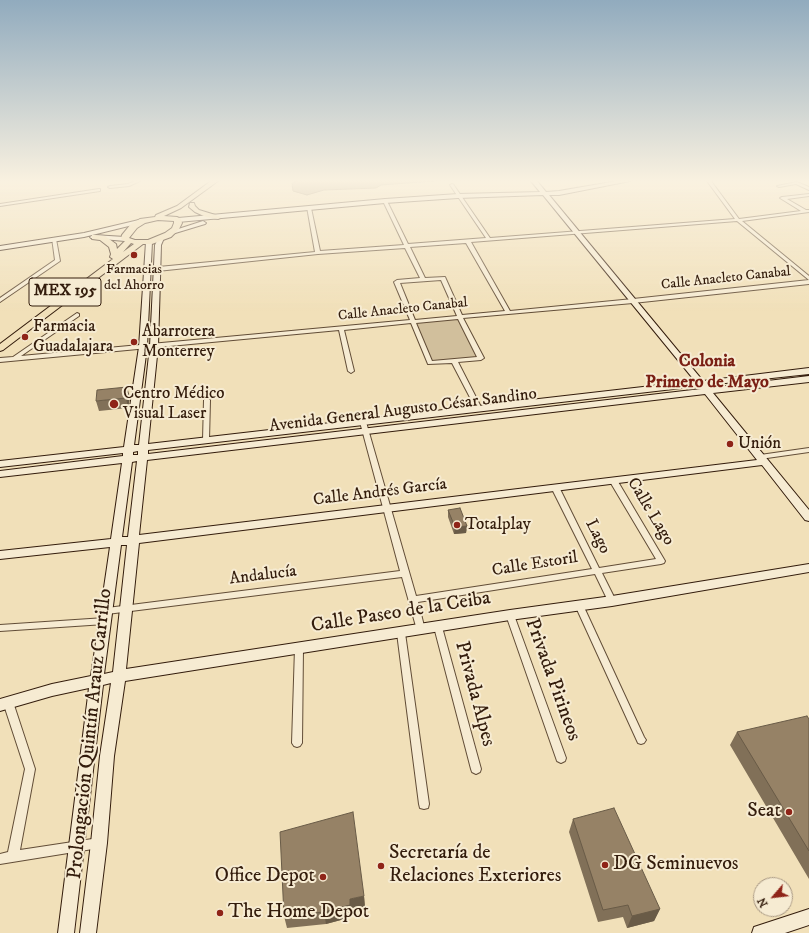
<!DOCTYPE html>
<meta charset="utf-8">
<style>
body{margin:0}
#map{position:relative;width:809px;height:933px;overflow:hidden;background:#f1e0b9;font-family:"IM FELL DW Pica",serif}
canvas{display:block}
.north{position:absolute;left:753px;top:877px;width:40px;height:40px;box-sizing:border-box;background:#f6ebd2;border:1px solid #a89883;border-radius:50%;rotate:242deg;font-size:11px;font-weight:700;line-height:16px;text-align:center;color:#331c0c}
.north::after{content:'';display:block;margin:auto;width:14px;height:18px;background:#8f2418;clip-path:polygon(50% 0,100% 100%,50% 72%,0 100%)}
</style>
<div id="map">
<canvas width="809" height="933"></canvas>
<div class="north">N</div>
</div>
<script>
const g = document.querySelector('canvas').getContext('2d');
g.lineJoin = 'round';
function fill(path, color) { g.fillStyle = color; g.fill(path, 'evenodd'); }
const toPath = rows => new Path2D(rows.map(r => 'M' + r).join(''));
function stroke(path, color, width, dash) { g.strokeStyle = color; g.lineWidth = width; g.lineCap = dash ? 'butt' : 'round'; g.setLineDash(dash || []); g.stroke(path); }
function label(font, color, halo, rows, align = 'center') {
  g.font = font + ' "IM FELL DW Pica",serif'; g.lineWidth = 4; g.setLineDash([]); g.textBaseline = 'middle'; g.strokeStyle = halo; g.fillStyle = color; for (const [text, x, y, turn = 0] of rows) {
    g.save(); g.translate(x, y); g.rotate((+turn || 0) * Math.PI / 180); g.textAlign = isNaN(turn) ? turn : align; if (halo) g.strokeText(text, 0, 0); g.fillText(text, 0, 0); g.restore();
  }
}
fill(toPath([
 [460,317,481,358,430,363,414,321]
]), '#d1bf9c');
const water = toPath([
 [297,181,434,181,381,185,376,188,324,190,307,195,293,191,292,183,297,181]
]);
fill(water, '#b09d7e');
stroke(water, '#7e6950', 1);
const street = toPath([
 [135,181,140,181,129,186,110,188,108,187,110,186,128,184,135,181],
 [707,181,711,181,739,219,801,211,780,198,782,197,809,194,809,196,787,199,806,210,809,210,809,212,742,221,809,276,809,284,633,303,463,318,484,358,481,360,458,362,482,409,481,410,477,410,476,409,452,363,428,364,411,323,344,330,354,371,351,373,348,371,339,330,0,362,0,358,13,357,77,313,79,314,79,316,21,356,410,320,394,282,397,280,420,278,405,248,318,254,148,272,145,270,148,268,315,252,307,207,311,208,320,251,404,245,383,201,385,200,387,201,408,244,486,238,450,185,452,184,453,184,490,238,735,219,707,181],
 [737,221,809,280,633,299,510,311,471,242,737,221],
 [466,243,505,311,462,315,445,277,425,278,410,247,466,243],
 [441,280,457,316,415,320,400,283,441,280],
 [458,319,477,357,432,361,416,323,458,319],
 [797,182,809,187,809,190,796,184,779,187,777,186,797,182],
 [99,189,100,189,100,191,0,206,0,204,99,189],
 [52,238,56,239,60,261,0,302,0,298,55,260,52,238],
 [207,398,210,400,209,440,206,442,203,440,204,400,207,398],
 [363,420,366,422,416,596,592,569,551,487,555,485,559,487,599,568,656,559,609,480,613,478,617,480,665,561,664,563,661,564,602,573,616,601,615,603,612,604,609,603,595,574,418,602,425,630,424,632,421,633,418,632,417,630,402,577,107,614,104,613,103,611,104,609,107,608,400,571,360,422,363,420],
 [809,448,809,452,760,459,757,457,760,455,809,448],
 [579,602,582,603,583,605,644,737,646,740,644,743,641,744,638,743,575,605,576,603,579,602],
 [510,612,513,613,514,615,566,758,565,761,561,763,557,761,556,758,506,615,507,613,510,612],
 [105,618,108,619,109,621,108,623,105,624,0,631,0,625,105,618],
 [438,624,441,625,442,627,481,769,480,772,476,774,472,772,471,769,434,627,435,625,438,624],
 [401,630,404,631,405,633,429,804,428,808,424,809,420,808,419,804,397,633,398,631,401,630],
 [299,644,302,645,303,648,302,743,300,746,297,747,294,746,292,743,295,648,296,645,299,644],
 [8,698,11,699,13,702,35,769,20,850,99,838,103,839,104,843,103,847,99,848,0,864,0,854,8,852,25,769,3,702,5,699,8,698]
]);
const secondary = toPath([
 [531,181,537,181,546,192,559,191,617,181,630,181,559,195,549,195,703,381,809,368,809,374,707,385,709,388,809,376,809,382,713,393,809,510,809,521,805,520,762,465,139,543,126,669,510,610,612,596,809,564,809,572,612,606,510,620,125,681,114,756,107,843,96,933,80,933,91,843,100,756,111,683,103,685,74,933,58,933,89,688,52,696,0,711,0,699,52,684,91,676,110,547,0,559,0,551,111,539,122,463,0,477,0,471,123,456,123,453,0,467,0,461,124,447,139,347,146,242,149,240,152,242,147,347,134,445,139,445,150,346,155,245,159,237,161,236,164,238,161,245,158,346,148,444,695,381,543,195,458,198,385,203,178,222,175,220,178,218,385,199,458,194,540,192,531,181],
 [699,386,701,389,148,454,148,450,699,386],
 [705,394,757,460,139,535,147,460,705,394],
 [138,451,138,455,133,455,133,452,138,451],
 [137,461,128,537,122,537,132,462,137,461],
 [121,545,127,545,113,672,104,674,121,545],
 [143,219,145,220,145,222,84,237,0,250,0,246,84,233,143,219],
 [203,221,206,223,205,224,172,234,169,232,203,221],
 [93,235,125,237,128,239,125,241,91,238,90,237,93,235],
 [809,909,809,925,785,933,752,933,754,927,809,909]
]);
const primary = toPath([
 [211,181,218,181,181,208,164,216,177,217,181,219,182,223,179,229,171,237,152,244,143,244,3,350,0,351,0,344,113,259,110,257,111,254,109,247,100,240,92,239,92,235,105,236,116,244,117,249,125,241,121,239,122,235,131,224,140,219,155,217,156,215,177,206,211,181],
 [158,220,174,221,174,223,172,228,165,233,148,240,135,240,129,238,137,228,145,223,158,220],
 [131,243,134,244,123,252,131,243],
 [190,203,194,203,195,206,199,210,222,217,218,219,206,217,195,212,189,207,190,203]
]);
stroke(street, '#624d37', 2);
stroke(secondary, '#331c0c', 2);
stroke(primary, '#331c0c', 2);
fill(street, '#f6ebd2');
fill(secondary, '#f6ebd2');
fill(primary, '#f1e0b9');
fill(toPath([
 [130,397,128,408,99,411,96,401],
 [448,510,467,526,466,533,454,534,448,517],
 [809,719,809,879,730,745,737,732],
 [573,819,660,909,654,921,627,928,623,917,598,922,569,832],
 [364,896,365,908,351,912,352,917,326,924,287,928,284,916]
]), '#817058');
fill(toPath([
 [127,387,130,397,128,408,126,398],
 [467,526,466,533,454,534,455,527],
 [364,896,365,908,351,912,352,917,326,924,324,912,350,899],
 [660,909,654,921,627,928,632,916]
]), '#695b47');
const building = toPath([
 [127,387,126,398,96,401,97,390,127,387],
 [460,508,467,526,455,527,448,510,460,508],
 [807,716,809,719,809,851,737,732,807,716],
 [614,808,660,909,632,916,628,905,603,910,573,819,614,808],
 [353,812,364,896,350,899,350,905,346,906,324,912,284,916,280,832,353,812]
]);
fill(building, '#968266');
stroke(building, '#695b47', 1);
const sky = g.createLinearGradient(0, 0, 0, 312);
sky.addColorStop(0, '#91abbe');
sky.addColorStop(0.58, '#f9f1e0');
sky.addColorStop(1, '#f9f1e000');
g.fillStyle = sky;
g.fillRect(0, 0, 809, 312);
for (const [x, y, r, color] of [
 [134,255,4,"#8f2418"],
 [25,337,4,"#8f2418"],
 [134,342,4,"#8f2418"],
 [114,404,5,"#8f2418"],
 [730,444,4,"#8f2418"],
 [457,525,4,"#8f2418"],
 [789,812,4,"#8f2418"],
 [605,865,4,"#8f2418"],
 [381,866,4,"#8f2418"],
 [323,877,4,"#8f2418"],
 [220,913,4,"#8f2418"]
]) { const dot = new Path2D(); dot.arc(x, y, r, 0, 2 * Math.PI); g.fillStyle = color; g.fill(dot); stroke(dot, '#f6ebd2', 1.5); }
label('14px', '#331c0c', '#f6ebd2', [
 ["Farmacias",134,270],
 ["del Ahorro",134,286]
]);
label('14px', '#331c0c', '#f6ebd2', [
 ["Calle Anacleto Canabal",726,279,-6],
 ["Calle Anacleto Canabal",403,310,-6]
]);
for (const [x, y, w] of [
 [65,292,72]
]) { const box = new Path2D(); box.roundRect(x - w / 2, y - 14, w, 28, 3); g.fillStyle = '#f6ebd2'; g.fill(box); stroke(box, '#331c0c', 1); }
label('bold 16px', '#331c0c', null, [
 ["MEX 195",65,292]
]);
label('17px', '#331c0c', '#f6ebd2', [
 ["Farmacia",33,327],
 ["Guadalajara",33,347],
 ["Abarrotera",142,332],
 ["Monterrey",142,352],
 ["Centro Médico",123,394],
 ["Visual Laser",123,414],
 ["Unión",738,444],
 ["Totalplay",465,525]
], 'left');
label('17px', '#331c0c', '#f6ebd2', [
 ["Avenida General Augusto César Sandino",403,411,-7],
 ["Calle Andrés García",380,493,-7],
 ["Calle Lago",650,512,59],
 ["Lago",597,537,63],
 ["Calle Estoril",535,565,-9],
 ["Andalucía",263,576,-7]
]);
label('bold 18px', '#7a1f14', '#f6ebd2', [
 ["Colonia",707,362],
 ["Primero de Mayo",707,383]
]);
label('20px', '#331c0c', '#f6ebd2', [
 ["Calle Paseo de la Ceiba",401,613,-9],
 ["Privada Pirineos",552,680,70],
 ["Privada Alpes",474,694,75],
 ["Prolongación Quintín Arauz Carrillo",91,734,-84]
]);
label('20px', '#331c0c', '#f6ebd2', [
 ["Seat",781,812,"right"],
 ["Secretaría de",389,854],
 ["Relaciones Exteriores",389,877],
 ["DG Seminuevos",613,865],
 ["Office Depot",315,877,"right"],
 ["The Home Depot",228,913]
], 'left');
</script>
